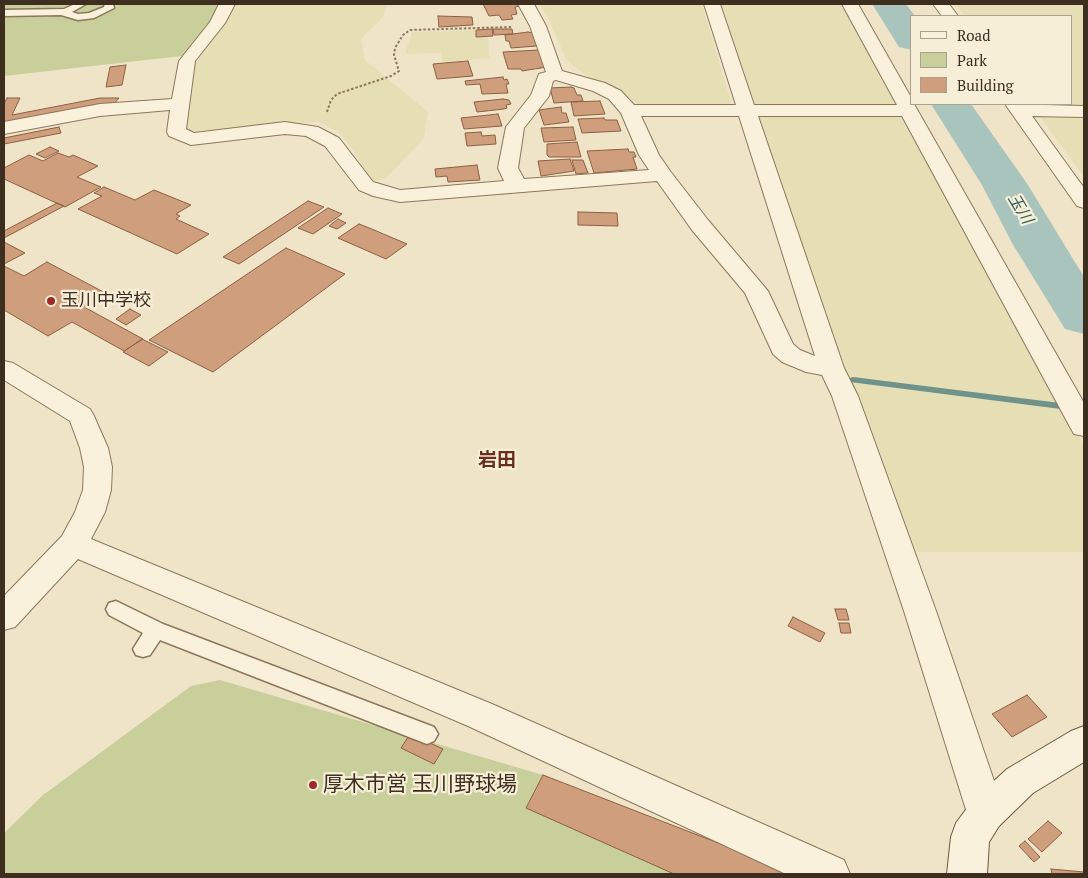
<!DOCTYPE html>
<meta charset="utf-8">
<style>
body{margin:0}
#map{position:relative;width:1088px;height:878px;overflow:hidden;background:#f0e4c8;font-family:"PT Serif",serif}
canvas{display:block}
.frame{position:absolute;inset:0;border:5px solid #3d2e20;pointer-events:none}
.legend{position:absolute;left:910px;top:15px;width:162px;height:90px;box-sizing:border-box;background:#f7eed8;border:1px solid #ada18e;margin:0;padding:6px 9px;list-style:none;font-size:15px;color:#3d2e20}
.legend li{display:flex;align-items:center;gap:10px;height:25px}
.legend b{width:25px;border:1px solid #ada18e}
</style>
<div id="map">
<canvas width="1088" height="878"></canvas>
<div class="frame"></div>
<ul class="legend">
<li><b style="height:6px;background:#faf1dc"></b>Road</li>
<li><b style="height:14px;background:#c9cf9b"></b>Park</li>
<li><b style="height:14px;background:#cf9f7d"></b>Building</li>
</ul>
</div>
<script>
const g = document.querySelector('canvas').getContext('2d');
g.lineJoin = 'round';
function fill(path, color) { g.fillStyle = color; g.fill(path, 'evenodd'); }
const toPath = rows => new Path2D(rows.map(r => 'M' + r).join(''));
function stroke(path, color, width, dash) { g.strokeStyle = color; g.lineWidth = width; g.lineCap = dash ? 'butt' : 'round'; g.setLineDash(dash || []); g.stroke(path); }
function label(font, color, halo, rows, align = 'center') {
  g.font = font + ' "PT Serif","Noto Sans JP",serif'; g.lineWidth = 4.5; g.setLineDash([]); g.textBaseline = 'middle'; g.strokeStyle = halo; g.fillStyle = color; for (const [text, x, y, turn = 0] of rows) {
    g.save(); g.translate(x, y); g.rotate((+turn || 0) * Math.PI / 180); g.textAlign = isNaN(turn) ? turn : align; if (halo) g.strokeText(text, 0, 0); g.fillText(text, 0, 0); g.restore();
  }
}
fill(toPath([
 [232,4,387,4,383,17,361,39,365,60,428,112,424,138,386,178,369,183,356,154,339,132,318,122,194,131,187,129,195,64,226,22],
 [538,4,702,4,732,105,656,106,631,103,604,88,567,61,546,14],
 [717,4,843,4,900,114,1084,445,1084,552,914,552,846,386,749,108],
 [955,4,1084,4,1084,177,1031,104,1072,104,1072,16,965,16],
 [475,30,476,37,488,37,489,58,442,62,441,53,405,54,412,32]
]), '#e6deb5');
fill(toPath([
 [4,4,220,4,212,20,182,56,4,76],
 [220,680,543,775,798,874,4,874,4,833,43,795,191,686]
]), '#c9cf9b');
fill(toPath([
 [853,377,1084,406,1084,412,850,382,848,380,850,378,853,377]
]), '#6f938a');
fill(toPath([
 [872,4,906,4,915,16,912,16,912,50,899,47,872,4],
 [931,104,971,104,1028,185,1084,277,1084,334,1065,329,1012,243,982,185,931,104]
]), '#a9c4bc');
const building = toPath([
 [483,4,518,4,520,6,515,7,517,14,511,15,513,19,502,20,499,15,489,16,483,4],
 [438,16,472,17,473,25,439,27,438,16],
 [492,29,493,36,476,37,476,30,492,29],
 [493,29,512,29,513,34,494,35,493,29],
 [528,32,534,33,537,46,511,48,509,41,506,41,505,35,528,32],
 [539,50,547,67,522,71,521,69,508,69,503,52,539,50],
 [468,61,473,76,437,79,433,64,468,61],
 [126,65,122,85,106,87,110,67,126,65],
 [503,77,504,80,507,79,509,84,506,84,508,93,482,94,480,84,466,85,465,81,503,77],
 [571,87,574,88,577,95,581,95,583,101,554,103,550,88,571,87],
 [7,98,20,98,12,115,100,98,119,98,113,105,98,105,4,124,4,104,7,98],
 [503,99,509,100,511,104,506,105,507,108,504,109,477,112,474,102,503,99],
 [600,101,605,114,574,116,571,102,600,101],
 [561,107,562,113,566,113,569,122,544,125,539,110,561,107],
 [498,114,502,126,464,129,461,118,498,114],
 [604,118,605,120,617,120,621,131,582,133,578,119,604,118],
 [59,127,61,133,4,144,4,138,59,127],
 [573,127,576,140,544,142,541,128,573,127],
 [481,132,482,136,495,135,496,144,467,146,465,133,481,132],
 [577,142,581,157,549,157,547,155,547,144,577,142],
 [50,147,59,151,45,158,36,154,50,147],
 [628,149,629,152,634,152,636,157,633,157,637,169,594,173,587,151,628,149],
 [58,153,69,157,73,155,98,166,77,177,101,187,65,207,4,179,4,168,29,155,43,161,58,153],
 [570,159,574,171,541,176,538,161,570,159],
 [572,160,583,160,588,173,576,174,572,160],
 [477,165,480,180,448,182,447,176,436,177,435,169,477,165],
 [104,187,135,200,154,190,191,205,176,214,180,216,176,219,209,234,177,254,78,209,102,196,94,193,104,187],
 [308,201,324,207,239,264,223,257,308,201],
 [57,203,64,206,4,238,4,231,57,203],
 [328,208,342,214,313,234,298,228,328,208],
 [578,212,617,213,618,226,578,225,578,212],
 [338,219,346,223,337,229,329,226,338,219],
 [359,224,367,227,407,244,386,259,338,238,359,224],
 [4,242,25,253,4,264,4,242],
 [286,248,345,274,213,372,149,340,286,248],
 [47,262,109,295,86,308,143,339,124,351,72,322,48,336,4,310,4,266,24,276,47,262],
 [130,309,141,315,126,325,116,319,130,309],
 [142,339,168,352,149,366,123,352,142,339],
 [835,609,846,609,849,620,838,620,835,609],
 [793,617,825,633,820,642,788,626,793,617],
 [839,623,849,623,851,633,841,633,839,623],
 [1027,695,1047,717,1012,737,992,714,1027,695],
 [410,734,443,749,434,764,401,748,410,734],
 [543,775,798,874,674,874,526,808,543,775],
 [1048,821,1062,833,1042,852,1028,839,1048,821],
 [1025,841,1040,857,1034,862,1019,846,1025,841],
 [1051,869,1084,872,1084,874,1052,874,1051,869]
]);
fill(building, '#cf9f7d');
stroke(building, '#8d5f41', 1);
const lane = toPath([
 [75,4,86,4,72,12,78,14,89,13,104,7,105,4,113,4,114,8,94,18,78,20,61,15,4,16,4,10,64,9,75,4],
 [116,601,163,624,434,727,438,734,434,741,427,744,160,640,150,655,143,657,136,655,133,649,143,633,109,615,106,609,109,603,116,601]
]);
const street = toPath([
 [219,4,235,4,225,23,195,61,186,129,194,133,285,122,318,127,339,138,373,182,400,190,504,181,498,168,506,127,531,95,539,74,546,72,530,26,518,4,534,4,546,26,562,71,605,83,621,91,634,105,736,105,704,4,720,4,754,105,897,105,842,4,858,4,912,99,912,104,914,104,1084,403,1084,436,1074,434,1070,427,902,116,758,116,844,368,858,396,936,611,1005,813,999,826,986,831,973,826,967,813,904,611,832,396,822,375,806,372,782,362,773,354,745,293,692,230,657,181,400,202,373,196,359,190,325,146,306,136,285,134,191,145,169,136,167,132,170,110,100,116,4,134,4,122,100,104,172,99,179,61,210,22,219,4],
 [556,80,593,91,609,99,621,113,639,155,649,170,524,179,518,168,524,128,549,96,553,81,556,80],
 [641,116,739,116,815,356,800,350,793,344,768,291,708,220,670,171,659,155,641,116],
 [933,4,949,4,958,16,942,16,933,4],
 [1005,104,1084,106,1084,117,1032,116,1084,188,1084,208,1077,206,1005,104],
 [4,361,13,363,90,409,94,416,108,448,112,467,111,490,105,512,91,539,492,704,844,860,850,874,786,874,468,726,78,559,15,627,4,630,4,596,62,536,75,512,83,490,84,467,80,448,70,421,4,380,4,361]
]);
const secondary = toPath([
 [1084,726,1084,762,1033,793,999,826,989,842,987,874,947,874,951,837,956,823,973,800,1007,769,1071,731,1084,726]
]);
stroke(lane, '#8d765c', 3);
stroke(street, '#8d765c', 2);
stroke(secondary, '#6f573f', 2);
stroke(toPath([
 [327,112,331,100,337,94,391,76,399,71,394,55,395,48,403,35,410,30,511,27]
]), '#8d765c', 2, [2.5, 2]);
fill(lane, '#faf1dc');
fill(street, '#faf1dc');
fill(secondary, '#faf1dc');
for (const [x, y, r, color] of [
 [51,301,5,"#9e2a2b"],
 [313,785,5,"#9e2a2b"]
]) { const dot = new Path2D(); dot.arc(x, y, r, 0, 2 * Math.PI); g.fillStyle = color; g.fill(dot); stroke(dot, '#f7eed8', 2); }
label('italic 16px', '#2f5d5a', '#f7eed8', [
 ["玉川",1020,209,59]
]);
label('18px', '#3d2e20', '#f7eed8', [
 ["玉川中学校",61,301]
], 'left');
label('bold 19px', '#6b2e1e', '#f7eed8', [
 ["岩田",497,461]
]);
label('21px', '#3d2e20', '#f7eed8', [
 ["厚木市営 玉川野球場",323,785]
], 'left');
</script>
